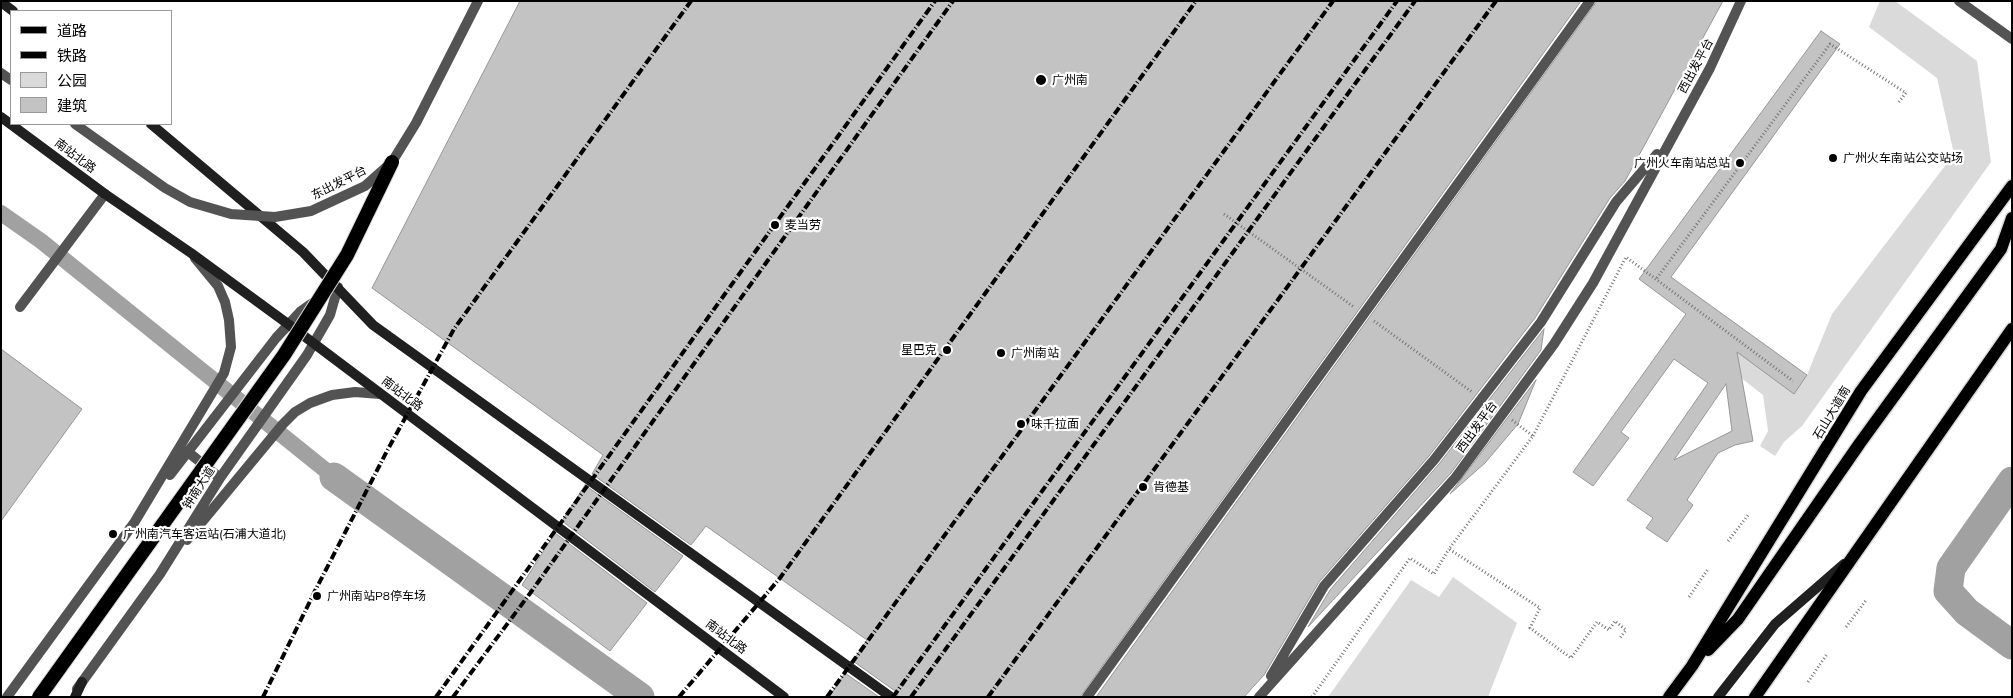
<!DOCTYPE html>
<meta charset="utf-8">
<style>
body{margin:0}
#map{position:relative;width:2013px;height:698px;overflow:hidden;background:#fff;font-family:Mulish,"Noto Sans SC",sans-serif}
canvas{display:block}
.frame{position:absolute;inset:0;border:2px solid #000;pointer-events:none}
.legend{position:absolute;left:10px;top:10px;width:162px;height:115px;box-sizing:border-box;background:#fff;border:1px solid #999;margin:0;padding:6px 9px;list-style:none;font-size:15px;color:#000}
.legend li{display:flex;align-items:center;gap:10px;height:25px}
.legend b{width:25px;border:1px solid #999}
</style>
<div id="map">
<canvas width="2013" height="698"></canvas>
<div class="frame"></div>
<ul class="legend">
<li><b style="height:6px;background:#000"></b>道路</li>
<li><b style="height:6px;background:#000"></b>铁路</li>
<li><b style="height:14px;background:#dadada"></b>公园</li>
<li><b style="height:14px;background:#c3c3c3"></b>建筑</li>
</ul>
</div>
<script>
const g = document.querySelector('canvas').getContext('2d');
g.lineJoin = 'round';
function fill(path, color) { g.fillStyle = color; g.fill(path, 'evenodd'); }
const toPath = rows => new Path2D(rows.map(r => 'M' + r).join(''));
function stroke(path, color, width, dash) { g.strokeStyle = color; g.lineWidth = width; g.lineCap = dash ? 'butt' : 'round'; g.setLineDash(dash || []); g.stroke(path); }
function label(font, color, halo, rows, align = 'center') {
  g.font = font + ' Mulish,"Noto Sans SC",sans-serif'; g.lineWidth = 4.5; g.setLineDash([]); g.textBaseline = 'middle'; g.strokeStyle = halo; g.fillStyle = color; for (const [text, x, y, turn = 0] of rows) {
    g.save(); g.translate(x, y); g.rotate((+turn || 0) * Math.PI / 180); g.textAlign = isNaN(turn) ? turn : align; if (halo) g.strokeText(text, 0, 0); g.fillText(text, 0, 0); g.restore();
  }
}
fill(toPath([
 [1880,1,1895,1,1977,61,1991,162,1802,426,1784,442,1775,456,1760,446,1768,431,1763,395,1705,350,1716,336,1795,392,1807,375,1832,314,1954,154,1937,78,1869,27],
 [1453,577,1517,623,1488,697,1328,697,1411,580,1439,597]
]), '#dadada');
stroke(toPath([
 [1,213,41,241,334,477]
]), '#a1a1a1', 16);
stroke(toPath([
 [334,477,640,697],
 [2012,481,1951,568,1948,591,1967,612,2012,645]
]), '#a1a1a1', 29);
const building = toPath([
 [520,1,1581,1,1080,697,898,697,895,691,853,661,867,640,706,526,691,545,592,474,603,455,372,288,520,1],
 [1597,1,1723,1,1625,181,1610,198,1535,318,1429,456,1319,582,1264,675,1244,697,1096,697,1597,1],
 [1821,31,1840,44,1671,277,1807,375,1794,394,1737,352,1753,441,1735,445,1718,453,1687,500,1693,505,1667,542,1646,528,1653,518,1627,500,1708,383,1674,359,1621,432,1629,438,1593,486,1573,472,1686,314,1639,279,1821,31],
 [1726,384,1732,431,1674,460,1726,384],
 [1544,329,1541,350,1451,473,1308,627,1330,590,1439,464,1544,329],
 [1,349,82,409,1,521,1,349],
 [1536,380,1518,424,1485,463,1450,494,1536,380],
 [585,485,683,556,655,592,562,521,585,485],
 [555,533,647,603,610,651,522,585,555,533],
 [845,673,879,697,829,697,845,673]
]);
fill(building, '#c3c3c3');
stroke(building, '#979797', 1);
const primary = toPath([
 [1708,650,1738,619,1860,443,2001,249,2012,218],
 [1669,697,1692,666,1861,391,2012,186],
 [1755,697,2012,329]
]);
stroke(primary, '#dbdbdb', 15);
stroke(toPath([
 [1224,214,1354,307],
 [1657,278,1830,44,1906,93,1898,103],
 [1374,321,1472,392],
 [1512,420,1533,436,1449,549,1540,608,1530,628,1571,658,1597,622,1609,630,1615,621,1626,630,1620,638],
 [1533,436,1626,257,1793,381],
 [1728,541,1749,514],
 [1689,597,1708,569],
 [1846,627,1867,599],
 [1808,682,1827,654],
 [1312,697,1410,558,1434,574,1449,549]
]), '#757575', 3, [1, 2.5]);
stroke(toPath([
 [20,307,105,194]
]), '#535353', 10);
stroke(toPath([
 [1959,1,2012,39],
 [1,73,11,80],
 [188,452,220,478],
 [170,475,276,338,301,311,318,299],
 [187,540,283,424,295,412,310,403,332,395,355,392,380,394],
 [77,689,160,574,220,478,307,355,330,315,338,287],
 [7,697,134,523,224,373,231,347,229,320,225,302,218,286,195,258]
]), '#535353', 10);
stroke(toPath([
 [1,2,13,11],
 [1,117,105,194,191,253,288,324,784,697],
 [151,124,303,252,373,325,891,697],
 [75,697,82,682],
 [1718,697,1775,624,1844,564]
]), '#202020', 10);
stroke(primary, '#000', 12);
stroke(toPath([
 [263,697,315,591,387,451,454,329,691,1],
 [436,697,935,1],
 [453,697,531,592,953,1],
 [679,697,780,578,1196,1],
 [827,697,1333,1],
 [893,697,1397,1],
 [911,697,1415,1],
 [988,697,1496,1]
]), '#000', 4, [8, 2.5, 1, 2.5]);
const trunkBridge = toPath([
 [39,697,284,355,347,255,392,162]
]);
stroke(trunkBridge, '#dbdbdb', 16, []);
stroke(toPath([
 [75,124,165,188,190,202,231,214,275,217,311,211,365,186,392,162,416,123,478,1],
 [1271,676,1324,586,1434,460,1541,322,1616,202,1657,154],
 [1087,697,1590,1],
 [1259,697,1456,477,1554,344,1593,283,1710,68,1741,1]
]), '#535353', 10);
stroke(trunkBridge, '#000', 14);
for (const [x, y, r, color] of [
 [1041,80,6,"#000"],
 [1833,158,5,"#000"],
 [1740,163,5,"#000"],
 [775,225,5,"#000"],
 [947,350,5,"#000"],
 [1001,353,5,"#000"],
 [1021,424,5,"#000"],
 [1143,487,5,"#000"],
 [113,534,5,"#000"],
 [317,596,5,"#000"]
]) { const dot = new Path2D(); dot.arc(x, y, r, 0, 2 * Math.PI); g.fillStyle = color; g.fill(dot); stroke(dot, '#fff', 2); }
label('12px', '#000', '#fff', [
 ["西出发平台",1696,66,-62],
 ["南站北路",75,156,37],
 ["东出发平台",339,183,-27],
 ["南站北路",402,394,37],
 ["石山大道南",1832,413,-59],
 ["西出发平台",1477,427,-54],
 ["钟南大道",199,488,-57],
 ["南站北路",726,637,37]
]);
label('12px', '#000', '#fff', [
 ["广州南",1052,80],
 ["广州火车南站公交站场",1843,158],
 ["广州火车南站总站",1730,163,"right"],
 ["麦当劳",785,225],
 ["星巴克",937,350,"right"],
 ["广州南站",1011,353],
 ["味千拉面",1031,424],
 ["肯德基",1153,487],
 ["广州南汽车客运站(石浦大道北)",123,534],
 ["广州南站P8停车场",327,596]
], 'left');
</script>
